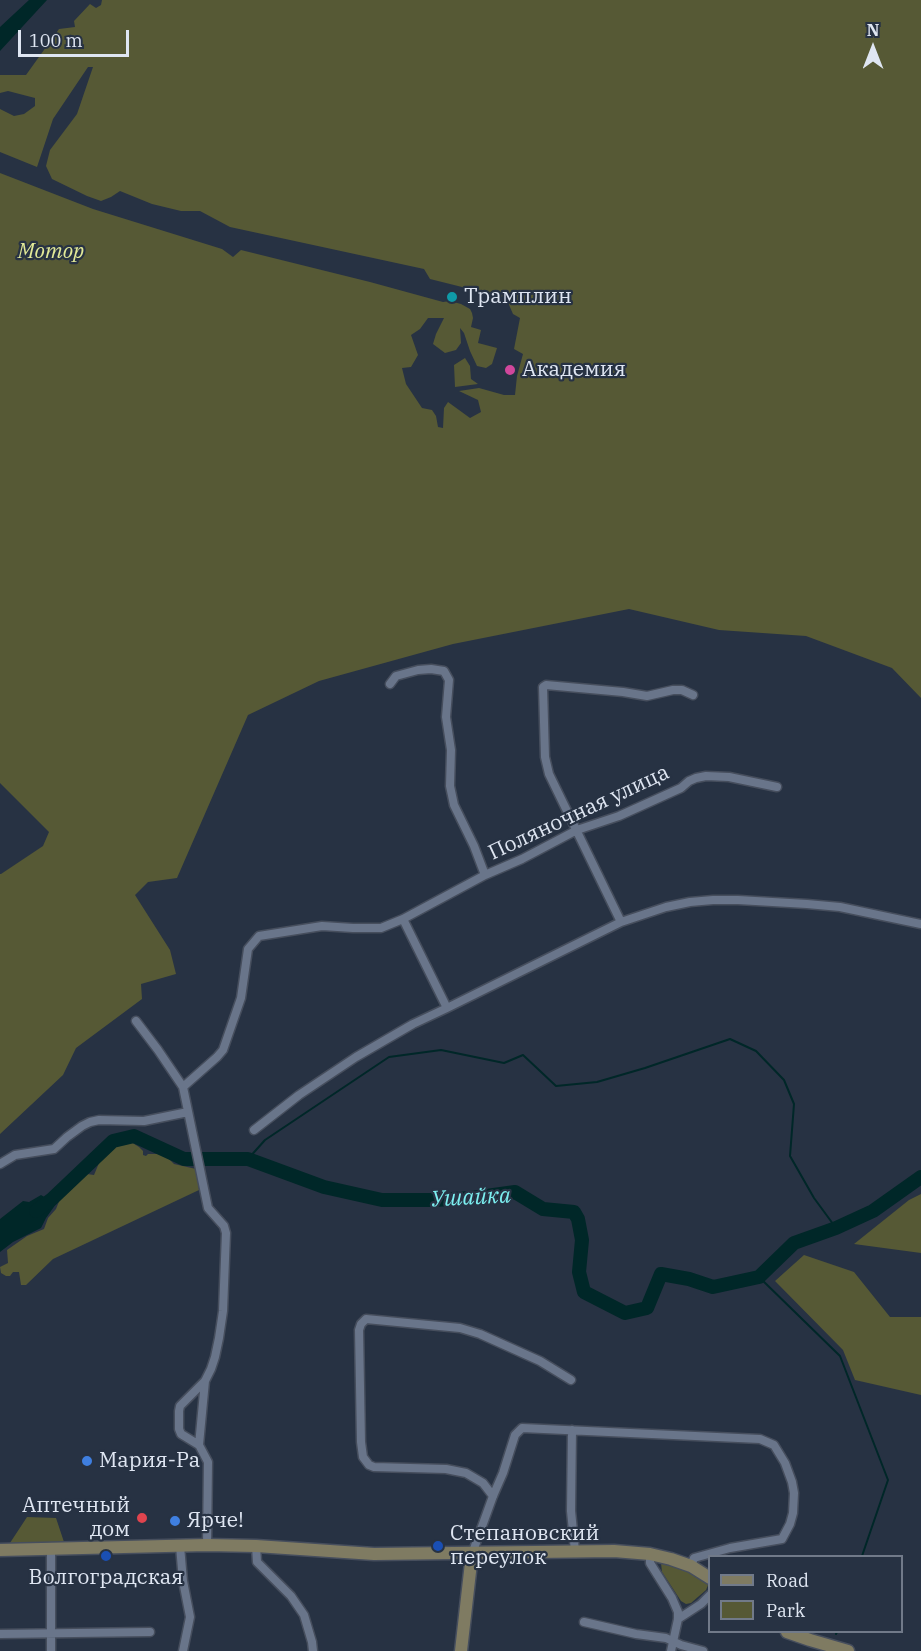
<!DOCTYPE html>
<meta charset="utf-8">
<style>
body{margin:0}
#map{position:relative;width:921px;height:1651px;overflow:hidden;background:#273243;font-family:"IBM Plex Serif",serif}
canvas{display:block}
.legend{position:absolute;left:708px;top:1555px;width:195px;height:78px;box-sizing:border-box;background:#273243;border:2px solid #717a89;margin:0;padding:8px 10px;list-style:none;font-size:18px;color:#dfe6f2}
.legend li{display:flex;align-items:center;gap:12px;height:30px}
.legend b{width:30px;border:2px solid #717a89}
.north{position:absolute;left:843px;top:18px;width:60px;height:60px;-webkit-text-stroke:4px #273243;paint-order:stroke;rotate:0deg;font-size:16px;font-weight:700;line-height:24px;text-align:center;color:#dfe6f2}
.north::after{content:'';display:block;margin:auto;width:21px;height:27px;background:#dfe6f2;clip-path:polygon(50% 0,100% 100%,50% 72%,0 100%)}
.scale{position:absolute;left:18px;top:30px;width:111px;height:27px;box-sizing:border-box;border:3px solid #dfe6f2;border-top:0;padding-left:8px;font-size:18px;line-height:21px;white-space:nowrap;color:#dfe6f2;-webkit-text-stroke:4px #273243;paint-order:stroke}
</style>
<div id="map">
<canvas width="921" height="1651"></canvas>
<ul class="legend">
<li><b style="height:8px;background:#7f7b62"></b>Road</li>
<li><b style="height:16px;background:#565935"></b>Park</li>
</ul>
<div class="north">N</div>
<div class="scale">100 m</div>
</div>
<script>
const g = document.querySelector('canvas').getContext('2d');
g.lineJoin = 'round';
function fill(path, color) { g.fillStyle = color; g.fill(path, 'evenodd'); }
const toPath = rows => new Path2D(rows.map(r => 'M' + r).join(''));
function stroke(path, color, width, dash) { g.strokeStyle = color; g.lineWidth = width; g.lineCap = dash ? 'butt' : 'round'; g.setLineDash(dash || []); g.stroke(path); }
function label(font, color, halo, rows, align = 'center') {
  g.font = font + ' "IBM Plex Serif",serif'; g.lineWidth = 4.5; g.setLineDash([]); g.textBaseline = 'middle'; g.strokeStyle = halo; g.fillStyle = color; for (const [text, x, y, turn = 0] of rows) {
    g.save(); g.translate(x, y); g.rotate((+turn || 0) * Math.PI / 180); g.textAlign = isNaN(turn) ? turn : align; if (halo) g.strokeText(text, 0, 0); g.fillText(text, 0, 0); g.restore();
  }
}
fill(toPath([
 [102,0,921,0,921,698,892,668,806,636,719,630,629,609,453,644,319,681,248,715,177,878,148,882,135,895,170,950,176,974,141,984,142,999,76,1048,63,1075,0,1134,0,874,1,874,43,846,49,832,0,783,0,173,93,209,222,249,233,257,241,250,370,282,443,302,450,301,461,304,470,309,472,313,473,318,471,327,481,330,478,343,497,348,492,364,486,368,477,366,470,351,464,333,460,328,461,343,456,350,445,353,433,344,436,334,444,318,428,318,420,329,411,335,418,355,411,367,402,368,406,384,422,408,432,410,436,416,438,427,443,428,444,408,448,402,470,418,481,412,478,400,459,391,479,388,504,395,515,395,517,376,523,354,514,349,520,318,513,314,506,298,430,279,424,269,230,227,200,211,181,211,152,204,120,191,111,197,101,201,87,196,52,179,46,166,50,150,77,114,93,67,88,67,53,119,37,167,0,152,0,109,14,116,24,114,35,106,35,98,8,91,0,93,0,75,26,75,59,29,75,27,74,21,90,4,96,8,101,5],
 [465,358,470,366,471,379,478,384,455,387,454,365],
 [125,1142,131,1142,139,1147,143,1151,143,1155,146,1156,148,1154,159,1154,166,1156,174,1164,196,1169,199,1190,53,1259,26,1285,21,1285,19,1272,13,1272,10,1276,6,1276,1,1273,0,1267,8,1263,7,1250,27,1236,44,1229,48,1218,56,1209,62,1194,82,1177,87,1174,94,1175,99,1163,115,1145],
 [921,1194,921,1253,854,1244,909,1200],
 [804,1255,854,1272,890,1317,921,1317,921,1395,855,1380,843,1350,775,1281],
 [27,1517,56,1518,65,1545,8,1546],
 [663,1561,691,1571,705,1579,708,1585,706,1590,691,1603,686,1604,681,1601,662,1572,661,1563]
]), '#565935');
fill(toPath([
 [29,0,47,0,0,51,0,27],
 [41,1195,56,1204,46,1218,41,1228,13,1242,0,1252,0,1219,23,1201,29,1202]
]), '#002728');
stroke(toPath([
 [248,1159,265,1140,389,1057,441,1050,504,1063,523,1055,556,1086,597,1082,645,1068,730,1039,756,1051,784,1080,794,1104,790,1156,814,1198,836,1228],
 [759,1277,840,1356,888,1480,862,1556],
 [836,1634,837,1632]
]), '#002728', 2);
stroke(toPath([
 [36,1211,52,1199,113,1141,134,1136,184,1159,248,1159,324,1187,382,1200,434,1200,472,1198,515,1192,543,1209,574,1212,578,1219,582,1240,579,1272,584,1292,625,1313,647,1308,661,1274,689,1279,713,1287,759,1277,794,1243,836,1228,873,1211,921,1177]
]), '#002728', 14);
const street = toPath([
 [390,684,396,676,418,670,431,669,444,671,449,680,446,717,451,750,450,786,454,805,474,846,485,875],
 [403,919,447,1008],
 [621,922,549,774,545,757,543,687,546,685,623,692,647,696,673,690,682,690,693,695],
 [136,1021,158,1050,183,1087,208,1208,224,1226,226,1233,223,1311,219,1338,215,1357,211,1369,205,1381,180,1406,179,1411,179,1429,181,1434,199,1445,208,1462,207,1545],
 [183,1087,217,1057,223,1050,241,998,248,949,259,936,322,926,353,928,381,928,403,919,485,875,522,859,577,830,619,816,681,788,689,781,696,778,706,776,729,777,777,787],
 [254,1130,299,1095,356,1057,413,1024,447,1008,621,922,666,907,690,902,713,900,738,900,807,904,840,907,921,924],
 [0,1164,15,1155,54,1149,67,1137,82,1126,90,1122,99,1120,144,1121,188,1112],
 [572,1430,571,1511,575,1551],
 [199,1445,205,1381],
 [493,1496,483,1483,466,1473,446,1469,374,1467,369,1465,363,1457,361,1442,359,1330,361,1324,366,1319,460,1328,480,1334,540,1361,571,1380],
 [180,1546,183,1581,190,1617,183,1651],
 [256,1546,257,1562,291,1596,304,1615,312,1642,313,1651],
 [472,1554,493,1496,503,1473,515,1435,522,1428,760,1439,774,1445,785,1463,792,1482,794,1493,793,1513,790,1524,782,1539,730,1548,694,1558,691,1566],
 [650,1554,650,1563,672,1598,678,1612,678,1619,671,1651],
 [678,1619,701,1604,710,1595],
 [584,1622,636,1634,666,1638,681,1645,703,1651],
 [0,1634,150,1632],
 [51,1651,51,1550]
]);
const secondary = toPath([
 [0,1550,207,1545,256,1546,374,1554,614,1551,650,1554,671,1559,691,1566,710,1578],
 [787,1632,810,1640,848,1651],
 [461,1651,472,1554]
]);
stroke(street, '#464e5d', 11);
stroke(secondary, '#464e5d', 15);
stroke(street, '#69758a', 8);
stroke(secondary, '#7f7b62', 12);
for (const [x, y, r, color] of [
 [452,297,6,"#0f9aa8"],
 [510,370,6,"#d1479c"],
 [87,1461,6,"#3f7fe0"],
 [142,1518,6,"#e0444e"],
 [175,1521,6,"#3f7fe0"],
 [438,1546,6,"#1a4fb4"],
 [106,1556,6,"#1a4fb4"]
]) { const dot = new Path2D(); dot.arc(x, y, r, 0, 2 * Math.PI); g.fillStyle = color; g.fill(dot); stroke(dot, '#273243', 2); }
label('italic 21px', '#e2e997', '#273243', [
 ["Мотор",51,252]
]);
label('21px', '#dfe6f2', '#273243', [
 ["Трамплин",464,297],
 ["Академия",522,370],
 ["Мария-Ра",99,1461],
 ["Аптечный",130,1506,"right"],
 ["дом",130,1530,"right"],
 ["Ярче!",187,1521],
 ["Степановский",450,1534],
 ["переулок",450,1558],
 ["Волгоградская",106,1578,"center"]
], 'left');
label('21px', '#dfe6f2', '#273243', [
 ["Поляночная улица",579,813,-25]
]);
label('italic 22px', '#7ceff0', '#273243', [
 ["Ушайка",471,1198,-3]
]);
</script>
